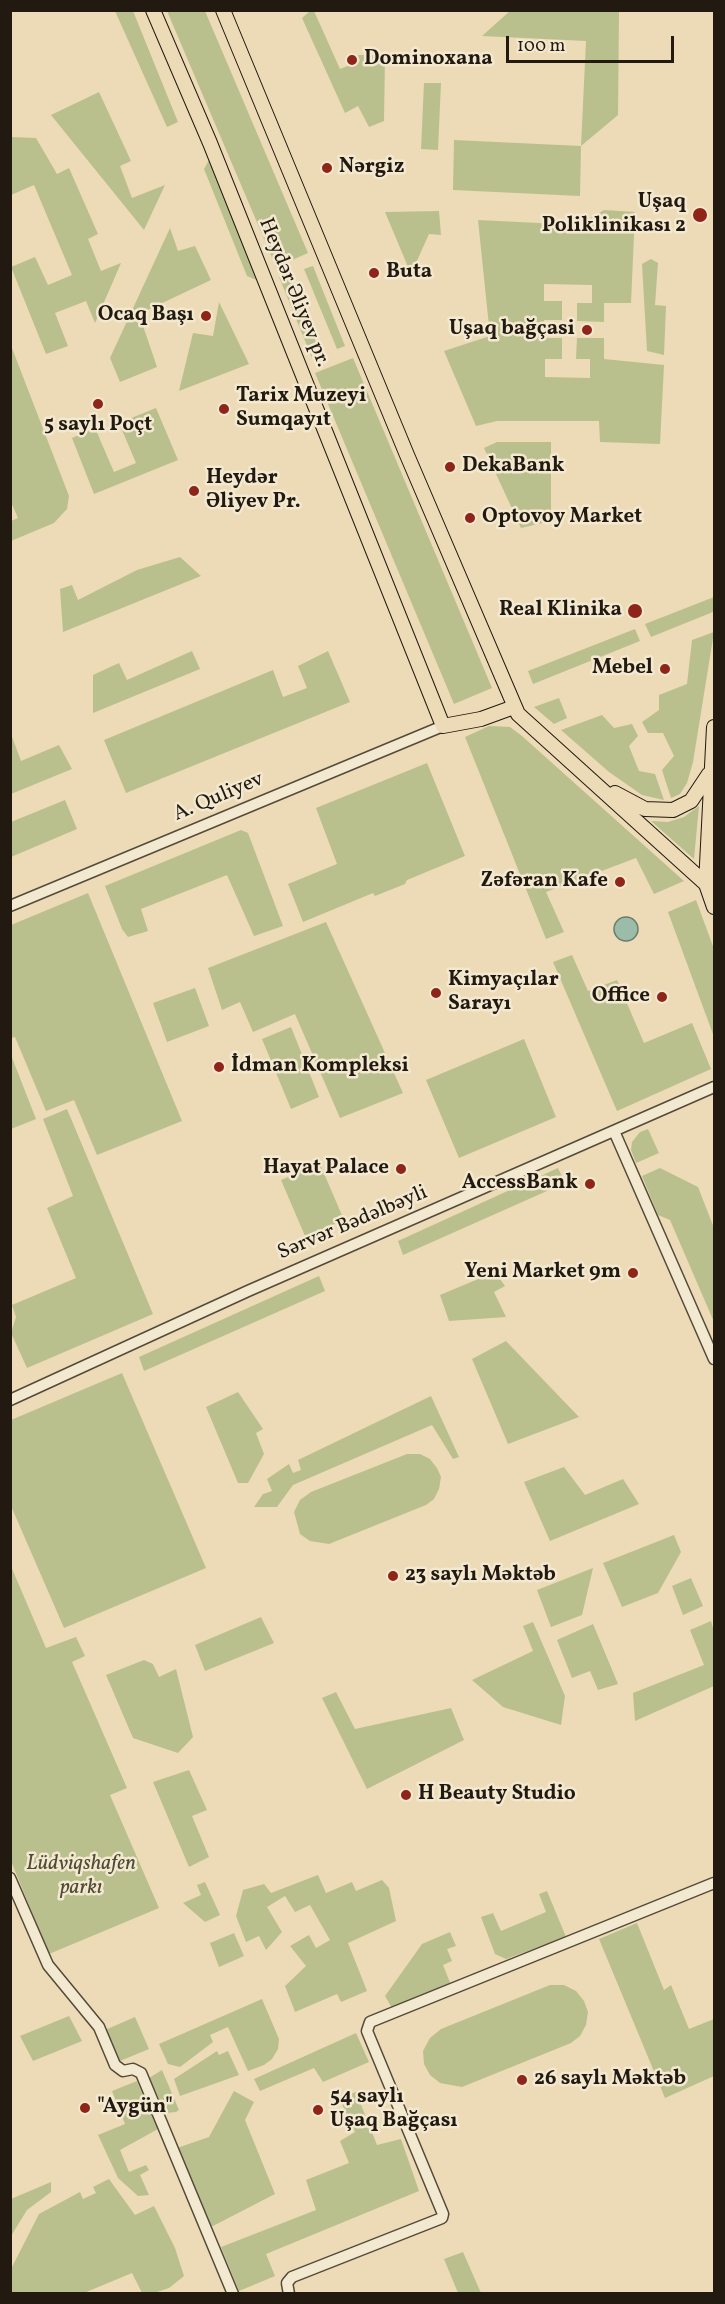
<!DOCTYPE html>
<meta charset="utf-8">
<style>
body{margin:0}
#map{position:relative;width:725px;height:2304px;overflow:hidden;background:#ecdbb6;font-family:Vollkorn,serif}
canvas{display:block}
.frame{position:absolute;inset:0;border:12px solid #221910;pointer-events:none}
.scale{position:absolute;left:506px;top:36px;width:168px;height:27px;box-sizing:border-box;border:3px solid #221910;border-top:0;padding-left:8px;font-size:18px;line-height:21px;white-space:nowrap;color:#221910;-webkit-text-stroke:4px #f3e8d0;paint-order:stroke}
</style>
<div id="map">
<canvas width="725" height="2304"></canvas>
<div class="frame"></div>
<div class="scale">100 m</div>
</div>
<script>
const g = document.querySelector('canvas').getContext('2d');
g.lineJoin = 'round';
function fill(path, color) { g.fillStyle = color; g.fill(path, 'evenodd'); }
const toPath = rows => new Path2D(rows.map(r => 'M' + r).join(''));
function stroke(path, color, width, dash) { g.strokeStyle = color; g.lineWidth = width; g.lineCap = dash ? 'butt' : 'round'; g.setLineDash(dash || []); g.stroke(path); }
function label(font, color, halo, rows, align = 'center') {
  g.font = font + ' Vollkorn,serif'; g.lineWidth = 5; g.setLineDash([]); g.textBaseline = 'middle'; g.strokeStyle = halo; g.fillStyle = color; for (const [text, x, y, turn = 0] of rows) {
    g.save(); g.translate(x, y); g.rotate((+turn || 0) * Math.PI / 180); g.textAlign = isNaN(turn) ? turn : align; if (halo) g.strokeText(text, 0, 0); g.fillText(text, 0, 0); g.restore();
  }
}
fill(toPath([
 [511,10,619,11,618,115,581,146,580,196,453,190,454,140,581,146,586,41,482,36],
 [115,11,133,11,178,122,167,127],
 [167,11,205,11,308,253,276,267],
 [310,11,314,11,340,69,360,61,358,55,385,55,384,121,369,127,358,106,345,113,302,18],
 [424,83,441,83,438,150,421,149],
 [99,92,131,161,120,166,132,198,165,185,144,230,51,115],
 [11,137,36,138,57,174,69,168,98,234,88,239,101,271,121,263,95,323,86,301,55,313,68,346,46,354,11,267,35,257,48,285,72,275,34,185,11,195],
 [209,160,259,281,247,276,204,169],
 [604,210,635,212,631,303,604,303,604,322,577,321,577,303,592,303,592,285,544,284,544,301,562,301,562,320,544,320,544,338,562,338,562,359,545,359,545,377,590,378,590,359,576,359,577,338,604,338,604,359,664,365,660,444,600,442,599,421,497,421,476,426,444,351,490,336,478,220,579,225],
 [439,211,441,235,429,234,411,274,385,212],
 [170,228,178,251,195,246,211,280,139,314,157,367,120,382,110,358],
 [651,259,658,263,655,305,666,306,664,355,647,351,642,264],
 [313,266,345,346,337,349,304,269],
 [288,274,321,354,312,358,279,277],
 [219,302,249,364,179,391,193,333,213,336],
 [10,343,69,496,67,509,54,523,11,541,11,521,18,518,10,500],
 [353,358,492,688,454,704,315,373],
 [156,408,178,460,94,494,72,438,95,428,114,472,136,463,119,423],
 [497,442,551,442,551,521,521,528,484,448],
 [180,557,201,576,63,632,60,589,72,585,78,600,137,570],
 [714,597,713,612,651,637,645,624],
 [635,629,640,641,533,684,528,671],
 [714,632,693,762,687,783,680,794,671,798,662,770,674,756,663,733,648,733,642,722,659,710,659,695,687,684,692,640],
 [192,651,200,669,93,713,93,675,119,663,127,680],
 [328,651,350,702,126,793,104,740,273,670,283,697,307,688,298,666],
 [559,698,567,718,554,724,534,707],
 [602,715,614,728,632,724,638,736,629,746,639,771,655,774,664,800,642,795,609,772,561,730],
 [489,726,510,727,522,736,684,881,654,894,636,858,546,892,564,932,546,939,465,737],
 [11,734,21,761,59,745,72,769,11,794],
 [427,763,465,856,407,880,405,884,375,896,373,893,303,922,288,884,337,864,316,808],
 [65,800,77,829,11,857,11,822],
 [699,806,694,859,651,821,668,822,684,817],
 [241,830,248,833,283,926,254,936,227,875,141,909,148,931,128,937,122,929,105,886],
 [88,893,182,1121,97,1155,74,1100,46,1111,15,1037,10,1038,11,925],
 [696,900,714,949,714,1037,668,912],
 [326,922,403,1093,340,1118,295,1014,253,1032,240,1002,222,1010,208,968],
 [572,955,588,991,617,980,644,1043,692,1023,711,1069,617,1111,553,962],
 [195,988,209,1026,167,1042,153,1003],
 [291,1027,319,1097,291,1109,262,1039],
 [524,1039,556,1117,459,1158,426,1080],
 [11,1055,36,1119,11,1129,10,1129],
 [67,1109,153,1314,27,1368,11,1333,16,1317,12,1305,76,1278,47,1208,73,1196,43,1119],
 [648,1129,659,1153,636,1163,631,1150,632,1142,640,1132],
 [320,1164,344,1220,305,1236,281,1180],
 [558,1168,565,1183,403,1255,398,1241],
 [660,1168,698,1187,714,1228,714,1322,670,1220,658,1215,642,1176],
 [495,1272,505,1286,494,1292,506,1317,449,1321,440,1295],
 [319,1276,325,1291,144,1371,139,1357],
 [506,1341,579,1417,508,1444,472,1359],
 [122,1373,206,1568,64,1628,11,1506,11,1420],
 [238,1392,263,1429,256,1433,264,1454,248,1483,238,1483,206,1407],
 [431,1396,459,1457,453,1459,432,1425,293,1485,277,1507,254,1507,263,1494,272,1491,267,1479,289,1464,293,1473,301,1470,298,1460],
 [407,1454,420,1454,430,1459,437,1468,441,1477,439,1489,434,1499,426,1505,329,1544,310,1541,300,1534,294,1512,300,1500,311,1492],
 [564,1467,585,1495,623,1479,639,1504,550,1541,524,1482],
 [674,1535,681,1552,658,1593,622,1607,603,1563],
 [10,1564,46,1648,76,1637,85,1656,72,1662,127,1788,110,1795,159,1908,49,1954,11,1861],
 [593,1568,582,1615,551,1627,537,1590],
 [691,1578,703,1606,683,1615,672,1586],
 [261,1617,274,1643,205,1671,195,1645],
 [711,1621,714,1631,714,1686,635,1721,633,1693,704,1665,690,1630],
 [533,1622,565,1696,561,1725,503,1707,472,1680,533,1651,523,1626],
 [593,1624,618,1684,598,1690,590,1671,572,1678,557,1640],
 [144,1660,153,1664,159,1677,176,1669,193,1737,178,1753,133,1738,106,1675],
 [336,1692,355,1729,451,1708,464,1740,367,1789,322,1698],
 [189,1770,207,1810,192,1816,209,1857,189,1867,153,1782],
 [318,1875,326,1893,352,1882,356,1891,382,1880,389,1888,396,1921,348,1943,367,1991,341,2002,337,1994,295,2012,285,1986,306,1966,290,1946,309,1935,316,1948,330,1940,310,1905,295,1912,285,1896,267,1907,282,1932,266,1950,259,1936,246,1942,236,1916,243,1890,264,1884,271,1893],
 [205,1882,220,1915,205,1922,183,1903,201,1895,197,1885],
 [547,1891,566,1937,506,1959,495,1954,481,1917,493,1913,501,1931,546,1912,539,1894],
 [637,1923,664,1990,671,1985,689,2029,714,2019,714,2076,665,2098,599,1939],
 [450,1932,456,1946,447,1949,452,1961,443,1965,451,1985,392,2008,385,1996,422,1944],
 [234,1933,244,1956,219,1967,210,1943],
 [550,1985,564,1985,576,1991,584,2001,588,2012,586,2025,580,2036,571,2043,462,2087,440,2083,430,2075,424,2064,423,2051,430,2038,441,2029],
 [262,1999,279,2039,278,2049,272,2059,264,2065,248,2071,228,2027,210,2035,213,2042,180,2067,168,2064,159,2044],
 [69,2016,82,2041,33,2061,20,2036],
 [135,2017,149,2049,120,2061,105,2030],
 [356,2033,369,2062,323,2082,314,2068,260,2091,254,2079],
 [217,2051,219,2055,228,2051,239,2075,180,2096,174,2079],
 [162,2070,179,2110,176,2112,166,2113,149,2078],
 [137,2081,158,2129,120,2150,129,2172,146,2165,149,2170,140,2175,149,2195,138,2196,118,2178,98,2135,125,2124,112,2091],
 [234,2091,254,2102,245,2120,275,2194,211,2227,177,2148,209,2137],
 [356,2092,377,2145,401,2139,419,2191,266,2254,275,2276,239,2291,221,2247,316,2210,306,2180,349,2163,340,2141,355,2132,339,2098],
 [109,2179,135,2215,154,2206,175,2248,184,2276,169,2288,154,2293,142,2293,132,2273,84,2293,11,2293,11,2269,39,2214,80,2192,83,2199,96,2193,93,2187],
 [51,2182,51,2192,27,2210,11,2236,11,2199],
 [463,2252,481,2293,458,2293,444,2259]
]), '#b9c08d');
const water = toPath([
 '614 929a12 12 0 1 1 24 0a12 12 0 1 1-24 0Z'
]);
fill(water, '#9abca8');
stroke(water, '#6a7b6b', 1.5);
const minor = toPath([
 [10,906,443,726],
 [614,1131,714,1359],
 [10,1400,248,1291,714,1087],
 [10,1878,48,1965,99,2027,115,2065,123,2071,133,2069,141,2073,233,2294],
 [289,2294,287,2283,292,2277,442,2218,443,2214,367,2031,370,2022,714,1883]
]);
const major = toPath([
 [153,10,210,143,443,726,481,719,514,707],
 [223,10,407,455,518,714,706,884],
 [714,727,706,884,714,907],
 [615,793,645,809,673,810,691,801,709,774]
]);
stroke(minor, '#544a3a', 13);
stroke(major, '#221910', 16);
stroke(minor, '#f3e8d0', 10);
stroke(major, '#ecdbb6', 14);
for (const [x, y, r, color] of [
 [352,60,6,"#8f2418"],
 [327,168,6,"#8f2418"],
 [700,215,8,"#8f2418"],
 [374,273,6,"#8f2418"],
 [206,316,6,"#8f2418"],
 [587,330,6,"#8f2418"],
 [98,404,6,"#8f2418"],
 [224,409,6,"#8f2418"],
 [450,467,6,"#8f2418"],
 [194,491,6,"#8f2418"],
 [470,518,6,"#8f2418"],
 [635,611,8,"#8f2418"],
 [665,669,6,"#8f2418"],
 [620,882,6,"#8f2418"],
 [436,993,6,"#8f2418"],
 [662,997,6,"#8f2418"],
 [219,1067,6,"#8f2418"],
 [401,1169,6,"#8f2418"],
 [590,1184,6,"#8f2418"],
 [633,1273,6,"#8f2418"],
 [393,1576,6,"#8f2418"],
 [406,1795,6,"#8f2418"],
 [522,2080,6,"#8f2418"],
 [85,2108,6,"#8f2418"],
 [318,2110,6,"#8f2418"]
]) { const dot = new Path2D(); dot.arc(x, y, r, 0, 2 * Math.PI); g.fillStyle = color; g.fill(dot); stroke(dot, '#f3e8d0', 2); }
label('bold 21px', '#221910', '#f3e8d0', [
 ["Dominoxana",364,60],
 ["Nərgiz",339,168],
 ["Uşaq",686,203,"right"],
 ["Poliklinikası 2",686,227,"right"],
 ["Buta",386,273],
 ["Ocaq Başı",194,316,"right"],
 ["Uşaq bağçasi",575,330,"right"],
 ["Tarix Muzeyi",236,397],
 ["Sumqayıt",236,421],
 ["5 saylı Poçt",98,426,"center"],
 ["DekaBank",462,467],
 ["Heydər",206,479],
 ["Əliyev Pr.",206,503],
 ["Optovoy Market",482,518],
 ["Real Klinika",622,611,"right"],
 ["Mebel",653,669,"right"],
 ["Zәfәran Kafe",608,882,"right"],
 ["Kimyaçılar",448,981],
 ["Sarayı",448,1005],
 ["Office",650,997,"right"],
 ["İdman Kompleksi",231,1067],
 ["Hayat Palace",389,1169,"right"],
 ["AccessBank",578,1184,"right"],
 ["Yeni Market 9m",621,1273,"right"],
 ["23 saylı Məktəb",405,1576],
 ["H Beauty Studio",418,1795],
 ["26 saylı Məktəb",534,2080],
 ["54 saylı",330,2098],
 ["Uşaq Bağçası",330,2122],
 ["\"Aygün\"",97,2108]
], 'left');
label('21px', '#221910', '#f3e8d0', [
 ["Heydər Əliyev pr.",293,293,68],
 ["A. Quliyev",219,798,-23],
 ["Sərvər Bədəlbəyli",353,1224,-23]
]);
label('italic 21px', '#4f4b36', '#f3e8d0', [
 ["Lüdviqshafen",81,1865],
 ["parkı",81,1889]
]);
</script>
